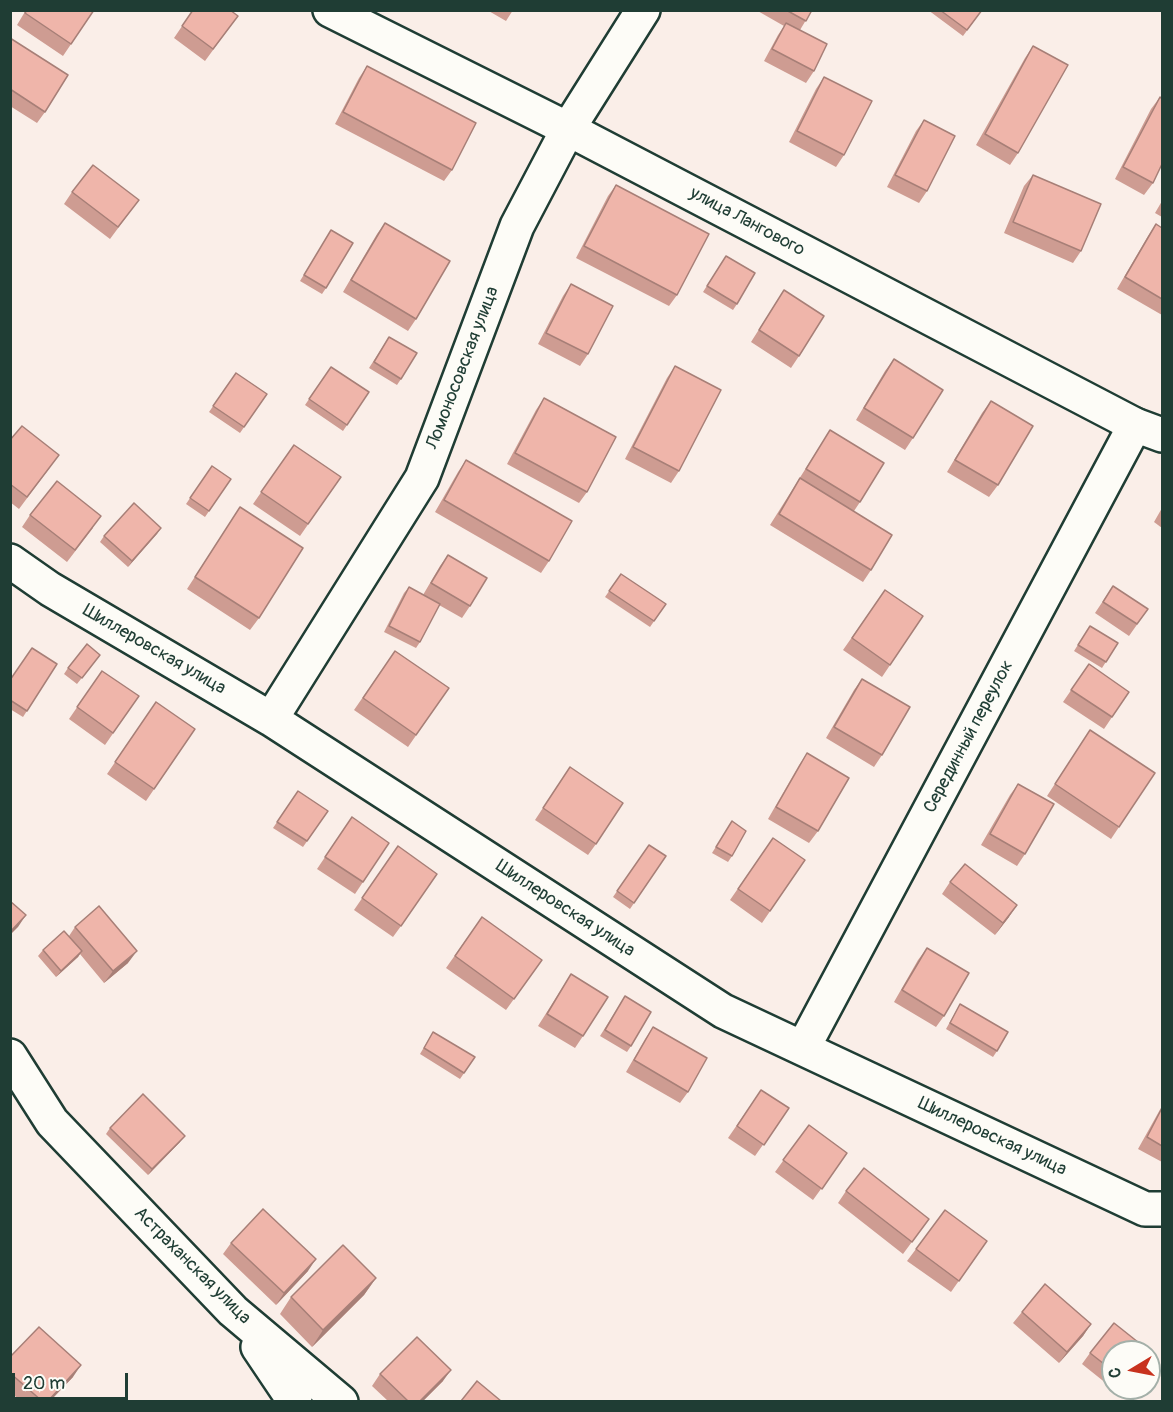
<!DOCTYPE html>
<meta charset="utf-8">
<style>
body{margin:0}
#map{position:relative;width:1173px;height:1412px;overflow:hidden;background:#faeee8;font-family:Pangolin,sans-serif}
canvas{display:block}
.frame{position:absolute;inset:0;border:12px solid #1f3d34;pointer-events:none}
.north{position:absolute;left:1101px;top:1340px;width:60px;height:60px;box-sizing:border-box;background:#fdfcf7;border:2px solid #a4b0a9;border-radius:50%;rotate:260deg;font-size:16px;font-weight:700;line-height:24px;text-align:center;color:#1f3d34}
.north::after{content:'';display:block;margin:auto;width:21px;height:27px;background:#c8321e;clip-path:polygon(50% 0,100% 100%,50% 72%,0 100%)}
.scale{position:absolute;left:12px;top:1373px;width:116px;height:27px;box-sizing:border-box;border:3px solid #1f3d34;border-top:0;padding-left:8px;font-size:18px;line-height:21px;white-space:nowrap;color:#1f3d34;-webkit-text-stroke:4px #fdfcf7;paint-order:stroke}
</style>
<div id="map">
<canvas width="1173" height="1412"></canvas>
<div class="frame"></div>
<div class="north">С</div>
<div class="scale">20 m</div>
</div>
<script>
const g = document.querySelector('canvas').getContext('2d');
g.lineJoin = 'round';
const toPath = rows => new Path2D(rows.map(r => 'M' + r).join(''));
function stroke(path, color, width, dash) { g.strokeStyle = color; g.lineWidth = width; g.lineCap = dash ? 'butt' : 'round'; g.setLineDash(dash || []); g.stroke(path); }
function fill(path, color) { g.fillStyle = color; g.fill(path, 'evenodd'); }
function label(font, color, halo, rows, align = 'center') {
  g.font = font + ' Pangolin,sans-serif'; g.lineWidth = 6; g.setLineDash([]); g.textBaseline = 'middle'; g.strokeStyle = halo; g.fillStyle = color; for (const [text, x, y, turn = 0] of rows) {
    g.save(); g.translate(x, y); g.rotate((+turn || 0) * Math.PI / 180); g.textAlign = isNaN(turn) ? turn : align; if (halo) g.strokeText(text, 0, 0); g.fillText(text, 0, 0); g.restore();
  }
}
const minor = toPath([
 [10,561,50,589,271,719,723,1011,1145,1209,1162,1209],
 [271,719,422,478,517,226,568,129,643,10],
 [803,1048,1135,425],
 [10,1056,52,1122,233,1311,341,1402],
 [258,1347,295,1402]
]);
const tertiary = toPath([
 [330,10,568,129,1135,425,1162,435]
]);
stroke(minor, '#1f3d34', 38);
stroke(tertiary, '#1f3d34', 38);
stroke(minor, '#fdfcf7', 33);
stroke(tertiary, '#fdfcf7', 33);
fill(toPath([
 [26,10,94,10,63,56,17,25],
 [193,10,238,16,205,61,174,38],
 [487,10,513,10,506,21],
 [756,10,812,10,800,30,814,71,806,83,764,61,778,35,784,26],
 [928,10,982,10,963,36],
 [10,38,45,112,37,123,10,106],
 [1033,46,1018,153,1010,165,976,145,1025,58],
 [367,66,452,170,444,181,335,124,359,78],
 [824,77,844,155,836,167,789,142,816,89],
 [1160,97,1153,183,1144,195,1115,179,1151,109],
 [924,120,927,191,919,203,887,187,916,131],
 [1033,175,1081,251,1073,263,1004,233,1024,186],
 [616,185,677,295,669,306,576,258,608,196],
 [72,192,130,212,110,239,64,204],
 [1162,201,1162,217,1155,213],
 [385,223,416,319,408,331,343,292,377,234],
 [1156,224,1162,228,1162,315,1117,289,1148,236],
 [331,230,326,288,322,294,300,281],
 [726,256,737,304,733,310,703,292],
 [571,284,588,354,580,366,538,344,563,296],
 [784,290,799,356,791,368,751,342],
 [389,337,401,379,397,385,369,368],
 [894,359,913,438,905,450,856,420,885,371],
 [675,366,679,471,671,483,625,459,667,378],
 [331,367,369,392,343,431,305,405],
 [236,373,267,394,240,433,209,412],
 [544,398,587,492,579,503,507,464,536,410],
 [991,401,998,485,989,497,947,472,982,413],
 [830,430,860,502,854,511,871,570,863,582,770,525],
 [10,440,51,466,19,509,10,502],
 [294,445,341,477,300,536,253,504],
 [466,460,549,561,541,573,435,512,458,472],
 [212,466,231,479,205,517,186,504],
 [240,507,259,618,250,630,187,589],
 [1162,508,1162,528,1154,522],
 [30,515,93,528,67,562,22,527],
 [161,528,128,567,100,542,104,536],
 [448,555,470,606,462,618,439,605,420,642,416,648,384,632,404,593,409,587,423,595,440,566],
 [621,574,666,604,650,627,605,597],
 [1113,586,1148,609,1129,636,1095,613],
 [885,590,923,616,882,677,843,650],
 [1090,626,1118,643,1102,668,1074,651],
 [395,651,449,688,408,747,354,710],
 [100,655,77,684,64,674,68,668],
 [57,664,23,717,10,709,10,680],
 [1089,664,1129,692,1104,729,1063,702],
 [102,671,139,696,105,745,69,719],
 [862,679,882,755,874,767,826,738,854,690],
 [156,702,195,729,146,801,107,774],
 [1090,730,1119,827,1111,839,1047,796],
 [807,753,818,831,809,843,768,819,799,765],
 [562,779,596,844,588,855,535,820],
 [1018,784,1025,854,1017,866,981,845,1010,795],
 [298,791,328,811,303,847,273,828],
 [352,817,389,843,355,894,317,869],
 [732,821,732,856,728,862,712,853],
 [773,838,805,860,762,923,730,900],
 [649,845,666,856,630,909,613,897],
 [398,846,401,926,393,937,354,910],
 [950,882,1009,917,995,935,942,894],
 [482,917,542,960,506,1010,446,968],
 [75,927,128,963,104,983,80,954,78,957,56,977,38,956,43,950,69,936],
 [927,948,944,1016,936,1027,894,1002,918,960],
 [571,974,583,1036,575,1048,538,1026],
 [625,996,631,1046,627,1052,600,1036],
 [960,1004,997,1051,993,1057,946,1029],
 [653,1027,688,1092,680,1103,626,1072,645,1039],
 [433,1032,475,1057,460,1079,420,1054],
 [761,1090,789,1108,755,1156,728,1138],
 [1162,1106,1162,1162,1138,1149],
 [809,1125,847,1153,813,1200,775,1172],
 [110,1128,180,1142,148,1175,106,1134],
 [846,1191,920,1231,903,1254,838,1203],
 [987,1241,951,1292,907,1261,916,1249],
 [231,1243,308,1271,276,1305,223,1254],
 [376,1278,364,1295,312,1347,280,1314,291,1297],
 [1022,1312,1091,1324,1083,1336,1059,1363,1013,1323],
 [1113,1352,1113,1388,1128,1388,1122,1396,1082,1364,1090,1353],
 [10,1357,73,1377,50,1401,21,1401,10,1392],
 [380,1374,443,1381,423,1401,388,1401,372,1386]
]), '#ce9c92');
fill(toPath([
 [161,528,157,534,128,567,132,561],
 [1017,905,1009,917,995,935,1003,923],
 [26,915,18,927,10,935,10,932],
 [82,951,78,957,56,977,61,971],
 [137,951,128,963,104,983,113,971],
 [185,1136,180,1142,148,1175,152,1169],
 [316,1259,308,1271,276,1305,284,1293],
 [376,1278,364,1295,312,1347,323,1330],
 [1091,1324,1083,1336,1059,1363,1067,1352],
 [81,1365,73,1377,50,1401,48,1401],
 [451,1370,443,1381,423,1401,420,1401]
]), '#a77f77');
const building = toPath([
 [27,10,94,10,71,44,25,13,27,10],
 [193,10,230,10,238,16,213,49,182,26,193,10],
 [786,10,812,10,806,21,786,10],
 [940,10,982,10,967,30,940,10],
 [786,23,827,44,814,71,772,49,786,23],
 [10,38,68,75,45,112,10,89,10,38],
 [1033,46,1068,65,1018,153,985,134,1033,46],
 [367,66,476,123,452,170,343,112,367,66],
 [824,77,872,101,844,155,797,131,824,77],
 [1160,97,1162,99,1162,164,1153,183,1123,167,1160,97],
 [924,120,955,136,927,191,895,175,924,120],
 [93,165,139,200,118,227,72,192,93,165],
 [1033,175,1101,204,1081,251,1013,222,1033,175],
 [616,185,709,234,677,295,584,246,616,185],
 [385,223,450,261,416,319,351,280,385,223],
 [1156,224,1162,228,1162,299,1125,277,1156,224],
 [331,230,353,243,326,288,304,275,331,230],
 [726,256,755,273,737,304,707,286,726,256],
 [571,284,613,306,588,354,546,333,571,284],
 [784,290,824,316,799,356,759,330,784,290],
 [389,337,417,353,401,379,374,362,389,337],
 [894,359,943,390,913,438,864,408,894,359],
 [675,366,721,390,679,471,633,447,675,366],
 [331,367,369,392,347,425,309,399,331,367],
 [236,373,267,394,244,427,213,406,236,373],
 [544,398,616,437,587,492,515,453,544,398],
 [991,401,1033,426,998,485,955,460,991,401],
 [22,426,59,455,27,497,10,484,10,440,22,426],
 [830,430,884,463,860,502,806,469,830,430],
 [294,445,341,477,308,524,261,492,294,445],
 [466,460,572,521,549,561,444,500,466,460],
 [212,466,231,479,209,511,190,498,212,466],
 [800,478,892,535,871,570,779,514,800,478],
 [57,481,101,516,75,550,30,515,57,481],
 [134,503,161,528,132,561,104,536,134,503],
 [240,507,303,548,259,618,195,577,240,507],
 [448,555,487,578,470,606,431,583,448,555],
 [621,574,666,604,654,621,609,591,621,574],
 [1113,586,1148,609,1137,624,1103,602,1113,586],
 [409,587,440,604,420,642,389,626,409,587],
 [885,590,923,616,890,665,852,638,885,590],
 [1090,626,1118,643,1106,662,1078,645,1090,626],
 [87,644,100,655,82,678,68,668,87,644],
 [32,648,57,664,27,711,10,700,10,680,32,648],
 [395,651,449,688,416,735,363,698,395,651],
 [1089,664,1129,692,1112,717,1071,690,1089,664],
 [102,671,139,696,113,733,77,707,102,671],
 [862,679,910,707,882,755,834,727,862,679],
 [156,702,195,729,154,789,115,762,156,702],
 [1090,730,1155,773,1119,827,1055,784,1090,730],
 [807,753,849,778,818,831,776,807,807,753],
 [570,767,623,803,596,844,543,808,570,767],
 [1018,784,1054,804,1025,854,990,834,1018,784],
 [298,791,328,811,307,841,277,822,298,791],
 [352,817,389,843,363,882,325,857,352,817],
 [732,821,746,831,732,856,716,847,732,821],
 [773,838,805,860,770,911,738,889,773,838],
 [649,845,666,856,634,903,617,891,649,845],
 [398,846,437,874,401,926,362,898,398,846],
 [965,864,1017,905,1003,923,950,882,965,864],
 [10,901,26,915,10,932,10,901],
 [99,906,137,951,113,971,75,927,99,906],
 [482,917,542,960,514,999,455,956,482,917],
 [64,931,82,951,61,971,43,950,64,931],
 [927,948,969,973,944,1016,902,990,927,948],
 [571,974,608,997,583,1036,547,1014,571,974],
 [625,996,651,1012,631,1046,605,1030,625,996],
 [960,1004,1008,1032,997,1051,950,1023,960,1004],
 [653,1027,707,1058,688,1092,634,1060,653,1027],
 [433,1032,475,1057,464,1073,424,1048,433,1032],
 [761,1090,789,1108,764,1145,737,1126,761,1090],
 [143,1094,185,1136,152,1169,110,1128,143,1094],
 [1162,1108,1162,1146,1147,1137,1162,1108],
 [809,1125,847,1153,822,1189,783,1160,809,1125],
 [864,1168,929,1219,912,1242,846,1191,864,1168],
 [263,1209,316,1259,284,1293,231,1243,263,1209],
 [945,1210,987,1241,959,1281,916,1249,945,1210],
 [343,1245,376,1278,323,1330,291,1297,343,1245],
 [1045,1284,1091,1324,1067,1352,1022,1312,1045,1284],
 [1114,1323,1153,1354,1149,1359,1149,1352,1113,1352,1113,1371,1090,1353,1114,1323],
 [39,1327,81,1365,48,1401,42,1401,10,1373,10,1357,39,1327],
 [417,1337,451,1370,420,1401,408,1401,380,1374,417,1337],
 [477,1381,501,1401,461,1401,477,1381]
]);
fill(building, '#efb5aa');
stroke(building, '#a77f77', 1.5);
label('18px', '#1f3d34', '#fdfcf7', [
 ["улица Лангового",747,222,28],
 ["Ломоносовская улица",463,368,-69],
 ["Шиллеровская улица",154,650,30],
 ["Серединный переулок",969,737,-62],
 ["Шиллеровская улица",565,909,33],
 ["Шиллеровская улица",992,1137,25],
 ["Астраханская улица",192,1266,45]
]);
</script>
